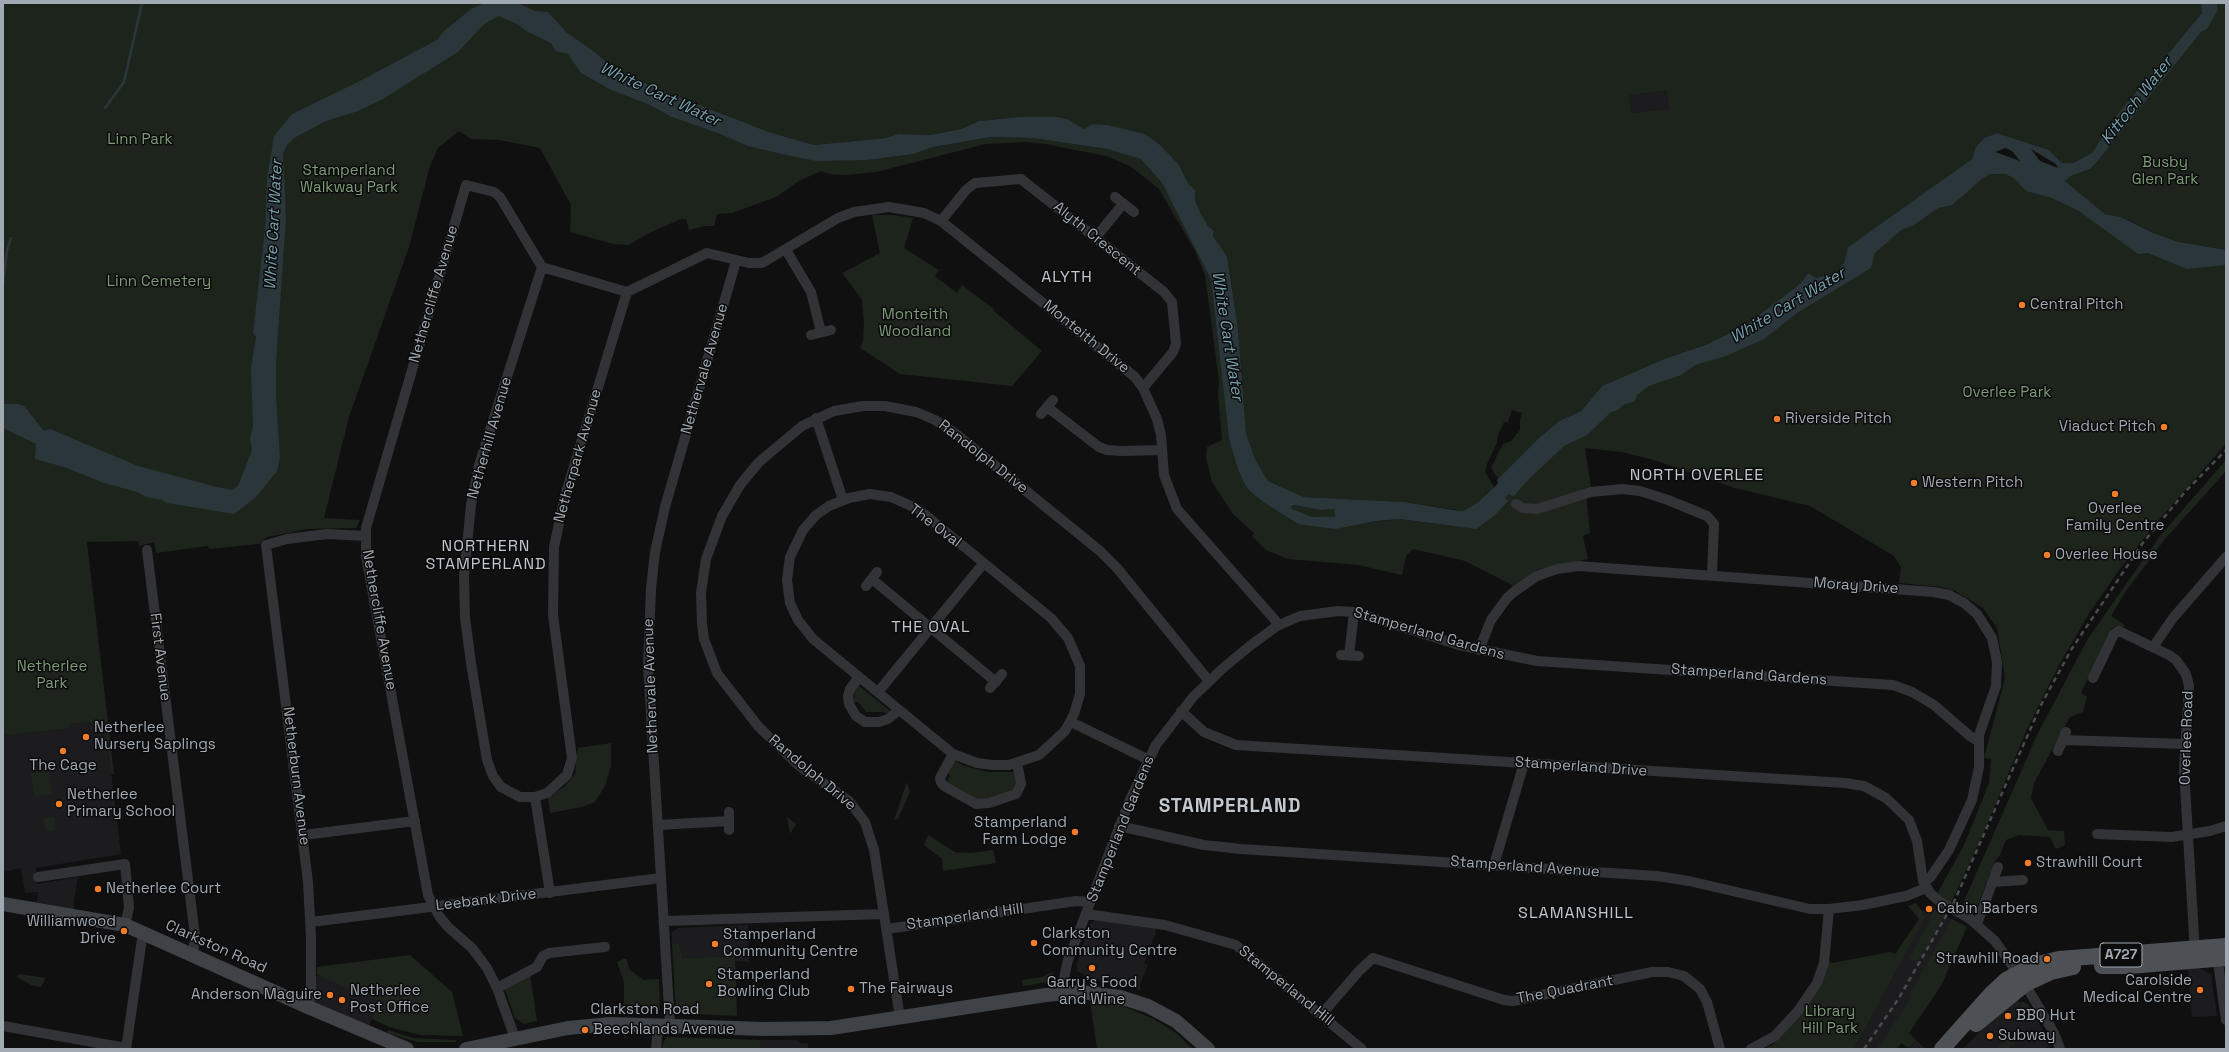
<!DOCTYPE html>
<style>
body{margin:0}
#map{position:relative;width:2229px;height:1052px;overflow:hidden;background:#101011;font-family:"Space Grotesk",sans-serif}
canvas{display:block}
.frame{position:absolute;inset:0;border:4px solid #a1aab2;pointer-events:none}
</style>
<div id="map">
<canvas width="2229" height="1052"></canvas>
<div class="frame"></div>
</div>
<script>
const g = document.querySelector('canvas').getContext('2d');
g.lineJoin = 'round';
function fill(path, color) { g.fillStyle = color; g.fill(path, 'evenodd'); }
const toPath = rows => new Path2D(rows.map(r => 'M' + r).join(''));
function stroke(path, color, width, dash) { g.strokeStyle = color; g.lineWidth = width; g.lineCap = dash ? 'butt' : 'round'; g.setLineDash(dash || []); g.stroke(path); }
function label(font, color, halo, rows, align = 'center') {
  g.font = font + ' "Space Grotesk",sans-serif'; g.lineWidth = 3; g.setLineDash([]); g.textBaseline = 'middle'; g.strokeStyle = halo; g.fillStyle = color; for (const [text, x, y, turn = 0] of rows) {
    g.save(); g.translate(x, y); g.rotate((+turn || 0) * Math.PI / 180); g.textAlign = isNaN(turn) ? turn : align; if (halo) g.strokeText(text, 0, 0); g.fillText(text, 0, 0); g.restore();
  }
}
fill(toPath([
 [1668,91,1671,109,1631,113,1628,95],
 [101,721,105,722,121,854,36,868,37,884,78,877,74,901,74,915,36,911,38,892,25,893,21,868,3,872,3,736,69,728,69,724],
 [1928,903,1936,907,1935,910,1963,925,1938,971,1886,1049,1854,1049,1926,917,1921,914],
 [1095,920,1155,928,1156,932,1144,963,1148,965,1140,985,1141,991,1123,983,1089,978,1077,971,1076,966,1090,924],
 [748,925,749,962,736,961,735,956,683,958,679,943,672,944,672,932,678,928],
 [2199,968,2211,974,2217,1016,2192,1017,2188,969],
 [311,975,328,978,380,1001,366,1032,308,1007],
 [2017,1000,2027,1013,2033,1011,2050,1045,2045,1049,1963,1049,1993,1018],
 [760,1040,796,1040,800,1043,808,1043,808,1049,760,1049],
 [1916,1040,1926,1049,1909,1049]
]), '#1c1c1e');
fill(toPath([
 [3,3,2201,3,2202,13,2112,121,2092,153,2073,163,2062,163,2049,150,1997,133,1984,138,1976,147,1972,159,1848,247,1844,262,1838,272,1816,278,1808,273,1801,283,1746,325,1708,344,1664,359,1602,386,1581,411,1559,421,1539,438,1498,479,1491,468,1503,444,1511,441,1520,430,1520,420,1522,413,1512,410,1508,422,1504,422,1498,435,1497,443,1487,464,1485,472,1494,487,1477,503,1463,511,1405,502,1304,497,1268,481,1255,459,1246,433,1238,329,1227,256,1213,236,1214,231,1208,226,1200,212,1195,200,1195,190,1188,183,1179,165,1145,134,1109,125,1093,124,1084,130,1067,119,1058,117,1019,117,979,121,961,129,930,135,898,134,886,138,814,145,769,132,670,94,752,136,868,160,914,154,933,147,991,137,1032,138,1107,149,1142,159,1162,183,1211,280,1229,439,1245,485,1263,502,1298,524,1361,523,1400,519,1469,528,1518,472,1628,389,1818,290,1863,251,1995,162,2101,219,2226,259,2226,444,2156,523,2120,569,2090,612,2058,667,2027,729,1983,834,1951,903,1937,894,1964,845,1989,783,1991,759,1984,758,2005,678,1997,628,1983,608,1955,591,1942,587,1899,583,1901,567,1894,556,1810,506,1735,488,1657,461,1622,452,1585,448,1591,487,1586,494,1590,533,1583,536,1588,559,1537,570,1514,586,1465,561,1413,549,1406,556,1402,575,1358,565,1288,559,1266,550,1252,536,1254,533,1233,514,1212,482,1206,458,1207,447,1222,440,1218,394,1219,381,1205,275,1195,251,1159,189,1130,166,1106,156,1045,144,1025,142,986,144,876,172,845,175,829,174,821,171,799,181,776,197,732,213,717,214,714,226,705,226,689,230,686,219,681,219,647,234,629,245,613,244,570,232,571,205,540,148,499,140,471,139,459,131,438,148,430,166,409,247,349,417,324,518,360,520,356,528,308,529,267,537,259,544,209,549,208,546,156,553,154,542,139,546,138,541,87,542,114,774,111,774,105,721,69,724,70,728,3,736],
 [1667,91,1670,109,1631,113,1629,95],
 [2217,3,2226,3,2226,250,2179,242,2153,233,2122,217,2105,214,2065,181,2071,176,2090,169,2096,163,2201,32,2207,29,2218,10],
 [872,215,892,215,913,218,904,248,939,270,935,276,957,293,962,285,994,309,994,311,1042,351,1012,386,900,374,860,348,863,341,864,325,862,300,842,273,880,253],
 [2226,460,2226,471,2165,539,2124,594,2111,616,2126,626,2112,628,2081,693,2087,697,2083,712,2070,717,2034,783,2031,798,2048,830,2064,831,2065,845,2056,849,2050,837,2019,835,2006,840,2000,855,1995,861,1975,912,1971,914,1961,908,2037,735,2087,640,2159,537],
 [1294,505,1321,510,1334,509,1336,518,1313,517,1292,509,1291,507],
 [858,685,889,710,889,716,884,712,866,712,858,702,852,703,851,697,855,697,853,689],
 [611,743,611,766,605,786,595,802,582,807,550,813,548,797,564,787,575,774,578,748],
 [953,760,964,766,989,772,1014,772,1017,789,979,801,946,784,950,776,947,771],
 [49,771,52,794,34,796,31,773],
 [907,782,910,792,898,819,894,820],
 [54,816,56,831,47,832,43,818],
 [787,817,796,824,790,834],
 [928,835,955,852,971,853,993,850,996,863,943,871,942,859,924,845],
 [1916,903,1923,912,1922,914,1926,917,1854,1049,1764,1049,1772,1045,1783,1035,1807,1007,1823,979,1830,961,1832,963,1890,952,1895,954,1919,919,1908,906],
 [1935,910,1945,915,1935,934,1917,962,1909,959],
 [1952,919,1967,927,1941,986,1909,1033,1916,1040,1909,1048,1901,1043,1897,1049,1877,1049,1912,996,1910,994],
 [679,943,683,958,735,956,737,1016,676,1013,672,944],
 [410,955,452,992,463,1036,420,1035,389,1027,372,1019,379,1001,317,975,317,967],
 [623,959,626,959,630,970,644,980,659,979,660,1010,624,1012,624,982,617,962],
 [1050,973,1054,973,1048,982,1023,986,1022,980,1042,977],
 [20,974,46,978,41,987,31,985,16,976],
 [530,974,537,1021,524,1024,515,1018,504,987],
 [1090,1001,1120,1005,1154,1019,1176,1033,1193,1049,1097,1049],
 [2023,1002,2028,1004,2032,1010,2027,1013,2019,1003],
 [388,1030,413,1038,455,1040,457,1042,417,1042,387,1033],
 [2011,1035,2014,1039,2014,1043,2008,1049,1998,1049],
 [666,1037,760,1040,760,1049,661,1049]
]), '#1d241c');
fill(toPath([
 [485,3,517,3,535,11,548,12,566,32,593,51,617,71,658,89,769,132,814,145,886,138,898,134,930,135,961,129,979,121,1019,117,1058,117,1067,119,1084,129,1093,124,1109,125,1145,134,1160,145,1179,165,1188,183,1195,190,1195,200,1200,212,1208,226,1214,231,1213,236,1227,256,1238,329,1246,433,1255,459,1268,481,1304,497,1405,502,1453,510,1463,511,1477,503,1494,487,1508,501,1495,515,1476,529,1400,519,1376,521,1335,529,1298,524,1263,502,1250,491,1245,485,1238,469,1229,439,1211,280,1162,183,1141,159,1107,149,1032,138,991,137,933,147,914,154,868,160,817,161,795,157,748,146,718,133,672,117,648,104,611,90,581,73,568,54,556,51,551,43,528,32,517,24,499,16,484,24,458,52,381,100,358,111,326,121,294,138,287,145,283,154,286,218,276,362,276,397,280,457,277,471,256,497,234,514,167,503,162,500,146,497,137,492,104,483,64,467,35,459,36,444,3,428,3,404,18,404,24,406,44,431,50,429,138,466,217,487,232,490,238,486,252,450,250,439,253,427,251,369,256,337,253,333,265,229,267,179,274,136,292,114,358,82,437,40,443,32,471,9],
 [1294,505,1321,510,1334,509,1335,517,1313,517,1292,509,1291,507],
 [2201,3,2217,3,2218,10,2207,29,2201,32,2096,163,2090,169,2071,176,2065,181,2105,214,2121,217,2153,233,2179,242,2226,250,2226,265,2187,269,2148,253,2138,254,2079,211,2052,198,2026,191,2015,179,2006,174,1990,174,1983,178,1952,205,1938,208,1914,225,1901,230,1875,253,1871,268,1797,313,1764,339,1726,356,1695,365,1681,375,1649,386,1637,395,1635,401,1623,405,1618,410,1611,412,1587,435,1564,446,1529,479,1514,496,1510,495,1499,484,1497,480,1539,438,1559,421,1581,411,1602,386,1664,359,1708,344,1746,325,1801,283,1808,273,1816,278,1838,272,1844,262,1848,247,1972,159,1976,147,1984,138,1997,133,2049,150,2062,163,2073,163,2092,153,2112,121,2202,13],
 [2005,148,2012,151,2020,161,1995,152],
 [2031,149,2056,164,2058,168,2040,161]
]), '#2a363a');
stroke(toPath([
 [105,108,124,82,142,3],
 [3,283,7,250,11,238]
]), '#2a363a', 2.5);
stroke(toPath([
 [1486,508,1516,474]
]), '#2a363a', 15);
stroke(toPath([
 [1115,197,1134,212],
 [941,221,966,190,975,183,1021,179,1164,292,1172,302,1176,344,1173,352,1143,388],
 [1096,237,1123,204],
 [786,250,811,292,821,332],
 [542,267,479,465,471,505,464,576,465,618,471,663,487,760,493,776,501,787,520,797,535,797,547,793,567,775,572,758,553,615,554,547,565,496,627,292],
 [811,335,831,330],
 [1047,407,1099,447,1107,450,1122,451,1161,450],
 [1041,414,1053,400],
 [816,418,843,500],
 [870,494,891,497,918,509,1051,618,1068,638,1080,666,1080,694,1074,714,1065,731,1039,755,1009,765,993,765,977,763,953,754,813,639,798,620,790,603,787,580,790,557,803,530,816,515,829,506,849,498,870,494],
 [1516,504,1523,508,1537,509,1591,492,1622,489,1640,491,1668,500,1707,516,1714,524,1712,575],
 [147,550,195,936,193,955],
 [872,579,996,682],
 [866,586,877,572],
 [2153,647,2173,618,2226,557],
 [1479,650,1491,620,1507,598,1515,591,1537,576,1557,569,1578,566,1934,592,1949,595,1964,603,1977,614,1992,638,1997,662,1996,686,1979,735,1979,767,1972,800,1949,850,1930,878,1923,881],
 [1341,655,1359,656],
 [1349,656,1354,612],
 [859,677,850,689,848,696,849,704,856,716,865,722,879,722,888,719,899,710],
 [2093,678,2114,634,2119,631,2169,655,2176,660,2186,674,2189,686,2184,769,2195,953],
 [990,688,1002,674],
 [878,692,983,564],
 [1181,711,1204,732,1236,745,1845,783,1864,786,1886,798,1909,820,1917,841,1923,881,1930,893,1940,902],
 [1071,722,1147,759],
 [2064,740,2184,744],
 [2058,751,2066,732],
 [953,754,940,778,941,782,944,786,976,804,989,803,1016,794,1021,784,1017,763],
 [535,797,550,893],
 [729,812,729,830],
 [658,825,729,821],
 [1119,826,1204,845,1241,849,1657,876,1689,881,1810,909,1829,909,1863,905,1906,896,1926,888],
 [2097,834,2172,837,2210,831,2226,826],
 [304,835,415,821],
 [1494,865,1524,763],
 [38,877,125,864,129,908,125,925],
 [1993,882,2023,880],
 [1086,914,1165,925,1236,945,1362,1049],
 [1969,918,1995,941,2025,984,2054,1033,2060,1049],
 [664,921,884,914],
 [311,922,661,878],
 [1977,924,1998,867],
 [887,929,1076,901,1090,902],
 [2217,955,2226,1020],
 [497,988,537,967,543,956,549,953,605,947],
 [1064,993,1064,978,1068,960,1129,802,1156,745,1193,697,1222,669,1251,645,1277,626,1300,616,1338,611,1354,612,1459,645,1537,661,1893,685,1912,692,1934,705,1971,737,1978,741],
 [308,1007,311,995,311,938,308,882,266,545,287,539,327,534,365,536],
 [1321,1015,1359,971,1373,958,1504,1000,1513,1001,1652,972,1668,972,1684,976,1700,989,1707,1002,1720,1049],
 [900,1018,874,850,865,822,849,801,798,765,758,726,717,673,704,639,702,624,701,593,706,559,722,516,740,485,759,462,802,426,834,411,863,406,885,406,916,412,935,420,956,434,1100,551,1117,568,1209,681],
 [670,1025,648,665,651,589,655,552,665,507,736,261],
 [3,1026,126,1048],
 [515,1038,497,988,487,968,472,948,448,927,439,916,428,895,366,556,366,528,466,185,494,192,500,197,542,267,627,292,707,253,749,263,762,263,838,218,854,212,889,207,924,213,941,221,1135,377,1143,388,1157,419,1161,435,1164,475,1177,509,1275,620,1277,626],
 [126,1049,143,932],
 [656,1049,658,1025],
 [1751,1049,1775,1036,1798,1011,1817,983,1824,963,1829,909]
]), '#313336', 10);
stroke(toPath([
 [3,904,125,925,308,1007,407,1049],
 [466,1049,568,1028,611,1024,765,1029,831,1028,1046,995,1080,992,1120,997,1148,1006,1176,1021,1208,1049]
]), '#3f4246', 14);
stroke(toPath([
 [2102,966,2129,966,2226,958],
 [1976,1024,2025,984,2051,972,2073,967],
 [1942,1049,1991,994,2006,980,2034,965,2059,959,2226,946]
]), '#4d5155', 16);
stroke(toPath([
 [1864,1049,1899,998,1954,902,2041,705,2071,650,2142,544,2185,492,2226,450]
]), '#484b4f', 2.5, [5, 4]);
stroke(toPath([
 [1940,902,1969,918]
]), '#313336', 10);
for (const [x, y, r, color] of [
 [2022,305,4,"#f07d29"],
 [1777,419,4,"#f07d29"],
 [2164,427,4,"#f07d29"],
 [1914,483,4,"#f07d29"],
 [2115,494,4,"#f07d29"],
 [2047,555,4,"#f07d29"],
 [86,737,4,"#f07d29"],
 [63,751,4,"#f07d29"],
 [59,804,4,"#f07d29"],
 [1075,832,4,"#f07d29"],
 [2028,863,4,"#f07d29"],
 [98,889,4,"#f07d29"],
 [1929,909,4,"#f07d29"],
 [124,931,4,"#f07d29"],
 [1034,943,4,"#f07d29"],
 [715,944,4,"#f07d29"],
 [2047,959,4,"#f07d29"],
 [1092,968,4,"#f07d29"],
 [709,984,4,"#f07d29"],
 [851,989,4,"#f07d29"],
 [2200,990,4,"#f07d29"],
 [330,995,4,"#f07d29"],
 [342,1000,4,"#f07d29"],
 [2008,1016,4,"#f07d29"],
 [585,1030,4,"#f07d29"],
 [1990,1036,4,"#f07d29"]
]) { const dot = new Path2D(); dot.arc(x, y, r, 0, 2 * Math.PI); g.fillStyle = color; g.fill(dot); stroke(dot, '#0b0b0c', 1.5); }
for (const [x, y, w] of [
 [2121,955,42]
]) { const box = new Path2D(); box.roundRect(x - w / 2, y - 12, w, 24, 3); g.fillStyle = '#0b0b0c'; g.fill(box); stroke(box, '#a1aab2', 1); }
label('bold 14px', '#a1aab2', null, [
 ["A727",2121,955]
]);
label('15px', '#7e9d78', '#0b0b0c', [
 ["Linn Park",140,140],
 ["Busby",2165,163],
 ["Glen Park",2165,180],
 ["Stamperland",349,171],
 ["Walkway Park",349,188],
 ["Linn Cemetery",159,282],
 ["Monteith",915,315],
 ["Woodland",915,332],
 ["Overlee Park",2007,393],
 ["Netherlee",52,667],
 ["Park",52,684],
 ["Library",1830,1012],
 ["Hill Park",1830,1029]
]);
label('15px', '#a1aab2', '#0b0b0c', [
 ["Alyth Crescent",1097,239,39],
 ["Nethercliffe Avenue",434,294,-74],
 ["Monteith Drive",1086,337,39],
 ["Nethervale Avenue",705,369,-74],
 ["Netherhill Avenue",490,438,-74],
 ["Netherpark Avenue",578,456,-74],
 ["Randolph Drive",983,457,38],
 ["The Oval",935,526,37],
 ["Moray Drive",1856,586,4],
 ["Nethercliffe Avenue",379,620,80],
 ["Stamperland Gardens",1429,634,16],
 ["First Avenue",160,657,83],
 ["Stamperland Gardens",1749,675,4],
 ["Nethervale Avenue",651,686,-92],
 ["Overlee Road",2187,738,-88],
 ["Stamperland Drive",1581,767,4],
 ["Randolph Drive",812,773,40],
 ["Netherburn Avenue",296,776,83],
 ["Stamperland Gardens",1121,829,-68],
 ["Stamperland Avenue",1525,867,4],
 ["Leebank Drive",486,900,-7],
 ["Stamperland Hill",965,917,-8],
 ["Clarkston Road",216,947,24],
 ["Stamperland Hill",1286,986,39],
 ["The Quadrant",1565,990,-11],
 ["Clarkston Road",645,1010]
]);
label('15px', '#a1aab2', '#0b0b0c', [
 ["Central Pitch",2030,305],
 ["Riverside Pitch",1785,419],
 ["Viaduct Pitch",2156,427,"right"],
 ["Western Pitch",1922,483],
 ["Overlee",2115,509,"center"],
 ["Family Centre",2115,526,"center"],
 ["Overlee House",2055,555],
 ["Netherlee",94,728],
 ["Nursery Saplings",94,745],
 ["The Cage",63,766,"center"],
 ["Netherlee",67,795],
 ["Primary School",67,812],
 ["Stamperland",1067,823,"right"],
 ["Farm Lodge",1067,840,"right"],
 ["Strawhill Court",2036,863],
 ["Netherlee Court",106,889],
 ["Cabin Barbers",1937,909],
 ["Williamwood",116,922,"right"],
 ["Drive",116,939,"right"],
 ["Clarkston",1042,934],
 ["Community Centre",1042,951],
 ["Stamperland",723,935],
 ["Community Centre",723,952],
 ["Strawhill Road",2039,959,"right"],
 ["Stamperland",717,975],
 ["Bowling Club",717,992],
 ["Carolside",2192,981,"right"],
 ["Medical Centre",2192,998,"right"],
 ["Garry's Food",1092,983,"center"],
 ["and Wine",1092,1000,"center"],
 ["The Fairways",859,989],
 ["Netherlee",350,991],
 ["Post Office",350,1008],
 ["Anderson Maguire",322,995,"right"],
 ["BBQ Hut",2016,1016],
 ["Beechlands Avenue",593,1030],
 ["Subway",1998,1036]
], 'left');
label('italic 16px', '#77a2ae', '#0b0b0c', [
 ["White Cart Water",660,95,25],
 ["Kittoch Water",2137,101,-52],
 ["White Cart Water",274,225,-87],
 ["White Cart Water",1788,306,-31],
 ["White Cart Water",1227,336,81]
]);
g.letterSpacing = '1px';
label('16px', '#c2c8ce', '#0b0b0c', [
 ["ALYTH",1067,278],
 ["NORTH OVERLEE",1697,476],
 ["NORTHERN",486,547],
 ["STAMPERLAND",486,565],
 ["THE OVAL",931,628],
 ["SLAMANSHILL",1576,914]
]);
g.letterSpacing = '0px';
g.letterSpacing = '1px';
label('bold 19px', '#c2c8ce', '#0b0b0c', [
 ["STAMPERLAND",1230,807]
]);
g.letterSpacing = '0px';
</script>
